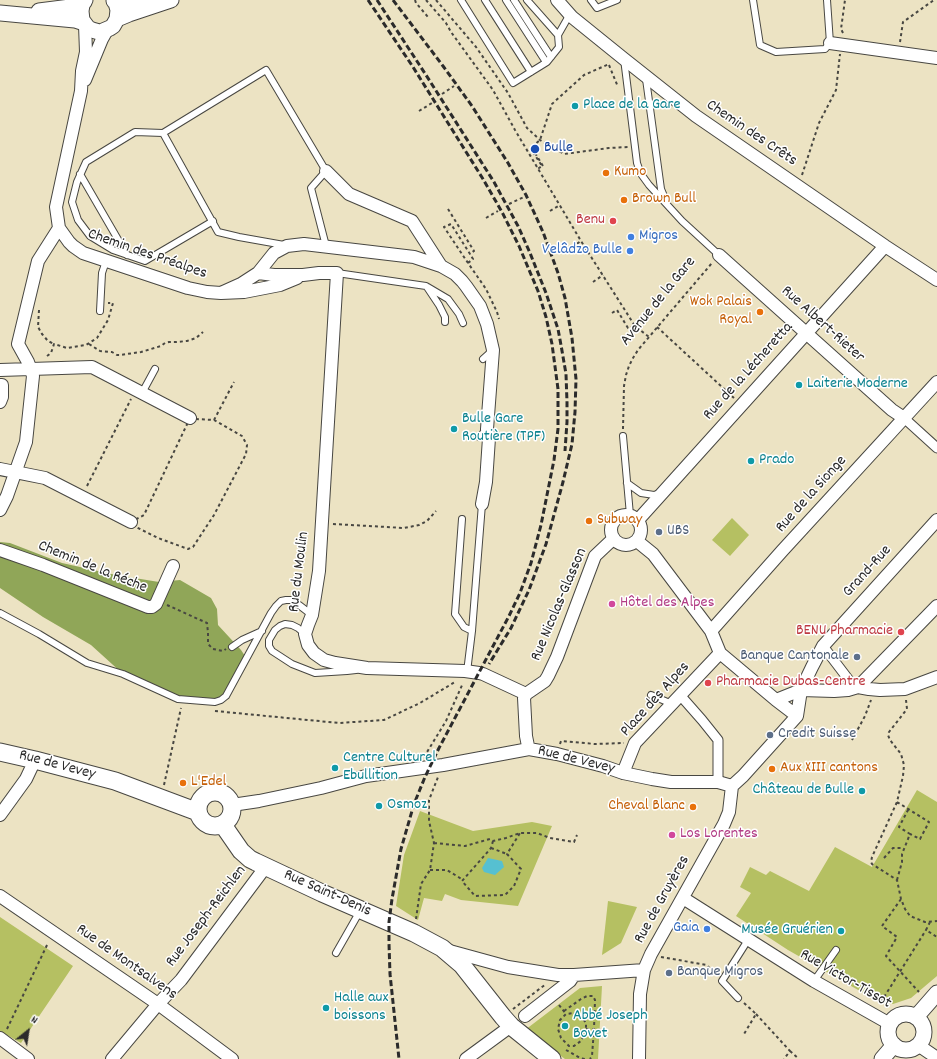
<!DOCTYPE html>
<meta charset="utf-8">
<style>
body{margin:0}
#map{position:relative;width:937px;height:1059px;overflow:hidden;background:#ece3c3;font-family:Dekko,sans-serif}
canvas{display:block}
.north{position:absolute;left:8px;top:1011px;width:40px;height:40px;-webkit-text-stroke:3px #fff;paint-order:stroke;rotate:30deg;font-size:11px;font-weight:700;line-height:16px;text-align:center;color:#2b2b2b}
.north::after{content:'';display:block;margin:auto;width:14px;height:18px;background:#2b2b2b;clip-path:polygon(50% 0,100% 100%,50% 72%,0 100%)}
</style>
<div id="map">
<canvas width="937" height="1059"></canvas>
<div class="north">N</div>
</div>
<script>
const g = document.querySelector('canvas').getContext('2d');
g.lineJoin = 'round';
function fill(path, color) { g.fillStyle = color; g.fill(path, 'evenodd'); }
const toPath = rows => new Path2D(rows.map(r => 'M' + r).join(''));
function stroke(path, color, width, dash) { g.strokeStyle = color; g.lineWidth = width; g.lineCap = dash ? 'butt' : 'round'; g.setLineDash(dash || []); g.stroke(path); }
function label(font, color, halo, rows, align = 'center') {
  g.font = font + ' Dekko,sans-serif'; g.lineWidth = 3; g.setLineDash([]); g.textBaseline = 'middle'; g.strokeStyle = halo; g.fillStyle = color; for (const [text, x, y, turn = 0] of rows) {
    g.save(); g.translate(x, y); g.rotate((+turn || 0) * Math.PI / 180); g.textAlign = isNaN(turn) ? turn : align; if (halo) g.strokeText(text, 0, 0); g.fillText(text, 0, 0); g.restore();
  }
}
fill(toPath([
 [732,518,749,535,730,556,712,540],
 [917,790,937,802,937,976,911,998,893,1004,874,999,788,950,736,916,751,893,740,887,750,867,766,875,770,871,809,891,835,847,872,867],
 [420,811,473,831,532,822,552,826,518,906,461,900,445,894,442,901,424,898,418,920,396,906,404,855],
 [608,901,637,907,621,943,602,955],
 [0,917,73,966,21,1043,0,1031],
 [602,986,598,1059,565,1059,525,1030,580,988]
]), '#b5c062');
fill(toPath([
 [0,542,10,543,62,563,116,575,159,582,180,580,211,598,217,609,218,625,241,650,247,659,221,700,178,699,123,674,91,645,43,617,0,588]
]), '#90a658');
fill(toPath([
 [488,858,502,861,504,867,495,875,484,872,482,868]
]), '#56c0d1');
const service = toPath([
 [461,0,513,83,547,62,559,47,558,35],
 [485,0,531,72],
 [506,0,546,62],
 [514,0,551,57],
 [527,0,558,35,570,14],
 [591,0,597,8,617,0],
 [753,0,760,45,776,52,825,49,830,43,827,0],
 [624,59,637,163,641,174,649,185,682,221,719,255],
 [646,79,661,189,666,201],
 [163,133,135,132,86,162,77,182,72,202,78,220,90,236,113,250,145,261,213,221],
 [80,174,127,255],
 [284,245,239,237,218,232,163,133,266,70,326,171,311,188,326,246],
 [337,273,426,286,448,299,459,314,463,323],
 [427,287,439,305,445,317,445,322],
 [100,311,102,273,106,261],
 [483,359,492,351],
 [142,393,155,369],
 [623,436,630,515],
 [479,437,487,429],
 [627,483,641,493,654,495,660,493],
 [462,519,455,614,464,627,472,631],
 [0,613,39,634,87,663,123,674,178,699,215,702,221,700,226,696,271,613,276,606,281,601,286,600,291,600,299,605,312,615],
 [305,634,298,628,292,625,285,624,280,626,275,630,269,640,269,646,272,651,292,664,315,673,347,671,356,670],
 [232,647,242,640,262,631],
 [467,672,472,631,482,504],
 [651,695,672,704],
 [336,953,360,911],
 [814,981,836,950],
 [738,998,722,981,748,940]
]);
const pedestrian = toPath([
 [904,418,937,448],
 [823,646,855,688],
 [680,695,702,720,718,740,718,782]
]);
const minor = toPath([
 [557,0,572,17,624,59,696,116,885,246,937,280],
 [830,43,937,58],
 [85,80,102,39,107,30],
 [326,171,349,194,412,221,441,266],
 [59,228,69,242,73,246,83,253,188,288,207,292,221,293,244,292,280,285,297,278],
 [719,255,892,410,904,418],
 [258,273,274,275,303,275,319,273,337,273,319,571,312,615,308,625,305,634,308,645,314,653,324,660,335,663,367,668,465,671,479,673,483,674,526,694],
 [221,293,241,284,258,273,274,253,287,246,304,244,414,257,441,266,455,274,462,281,466,286,480,306,487,324,493,350,487,429,489,438,486,482,482,504],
 [0,370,92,367,190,418],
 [0,385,2,385,2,397,0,402],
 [0,469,45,478,131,522],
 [0,510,7,496,26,442,33,376,28,362,18,344,38,261,59,228,56,207,81,91,82,71,86,52,85,25],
 '611 530a15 15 0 1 1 30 0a15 15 0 1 1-30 0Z',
 [638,520,885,246],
 [637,541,653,554,711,631,720,653,776,700,797,716],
 [0,550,43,565,148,607,152,607,156,604,173,566],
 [711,631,782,551,937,382],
 [858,687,869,689,880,690,905,689,937,677],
 [776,700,801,690,834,691,848,690,858,687,937,606],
 [797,716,801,690,812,667,823,646,937,520],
 [529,749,528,746,526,736,524,698,526,694,545,681,548,676,557,657,595,556,613,539],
 [623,773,635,743,720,653],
 [232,805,259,801,321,788,366,776,443,765,529,749,557,754,603,766,623,773,652,779,671,782,718,782,732,786],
 [0,815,26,779,35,760],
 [0,896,158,1004,232,1059],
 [683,898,814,981,890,1024],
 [446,950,508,967,558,975,574,975,644,970],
 [525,1016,570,981,574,975],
 [0,1038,28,1059],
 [918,1045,937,1058],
 [112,1059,158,1004,181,980,261,873,264,866],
 [466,1059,511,1026],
 [639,1059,640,994,644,970,651,954,724,824,729,812,732,786,743,776,797,716]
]);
const tertiary = toPath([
 [85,0,82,5,81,11,82,20,88,28,92,30,99,32,103,31,110,28,113,26,117,19,118,10,116,3,114,0],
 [114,1,156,0],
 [39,11,70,7,84,2],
 [0,13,75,20,84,23],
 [117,19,129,14,171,0],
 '888 1032a18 18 0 1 1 36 0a18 18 0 1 1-36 0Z',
 [916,1017,937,993],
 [882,1059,894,1045]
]);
const secondary = toPath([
 [0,752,35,760,115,781,198,812],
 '198 809a17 17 0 1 1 34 0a17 17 0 1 1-34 0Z',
 [223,825,241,851,250,859,256,862,322,893,414,933,442,948,462,965,503,1017,511,1026,552,1059]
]);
stroke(service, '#484742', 8);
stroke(pedestrian, '#484742', 11);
stroke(minor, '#484742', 14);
stroke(tertiary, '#484742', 17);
stroke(secondary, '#484742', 19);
stroke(toPath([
 [415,0,416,3,428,17],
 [426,0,446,23,451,32,493,90,515,130,581,241,635,326,649,337],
 [436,0,476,47,508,93,527,128,540,140,564,154,609,148,628,147],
 [843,33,841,29,845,0],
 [900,42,903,22,934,0],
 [609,65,618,87],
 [442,94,454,86],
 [419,111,432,103],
 [532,147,540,140,552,104,584,75,609,64],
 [532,147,531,149,542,166,536,170],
 [532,148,543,166,542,166],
 [802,175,819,123,836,90,840,54],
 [509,204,524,197],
 [448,209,474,251,470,254,451,224,444,227,468,263,486,289,497,312,499,319],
 [550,211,560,205],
 [486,218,498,211],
 [572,247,581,241],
 [468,263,473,259,470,254],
 [593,282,603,275],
 [39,310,38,327,42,334,48,341,54,344],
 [612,313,617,310,628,328,635,326],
 [657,327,734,398],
 [89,344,100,351,112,352,117,355,120,355,141,352,161,346,165,343,169,342,176,342,187,341,196,338,203,332],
 [47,356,51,353,54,344,67,348,86,345,97,338,108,320,113,303,108,303],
 [190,418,195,419,214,420,242,436,247,445,246,454,214,515,193,547,188,549,158,538,132,525,131,522,144,515,190,418],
 [214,420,234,382],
 [623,429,624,386,626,375,629,366,633,358,638,350,649,337,712,263],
 [87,486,131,399],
 [333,524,404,528,419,525,427,521,436,511],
 [167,605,207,623,208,633,208,644,213,649,223,651,226,649],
 [906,700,907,709,889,732,888,735,890,740,901,754,904,765,903,776,897,802,872,857,871,862,872,864,897,880,901,899,905,909,910,916,925,922,937,921],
 [215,711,339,723,384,720,420,703,455,682],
 [852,740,865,716,871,700],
 [560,744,561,741,595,744,624,743],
 [424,757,446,721,463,683],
 [164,785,181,708],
 [897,802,929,822,920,839,910,834],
 [493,841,491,848,462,881,475,896,505,895,514,886,521,869,507,854,520,833],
 [434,843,465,846,490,839,493,841,506,838,520,833,537,833,550,838,574,842,577,835],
 [491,848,507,854],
 [884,858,893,848,903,848],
 [430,870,447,870,460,878,462,881],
 [897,880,902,862,902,854,910,834,899,827,908,810],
 [901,899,882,926,897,937,886,956,919,992],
 [416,919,421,884,430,870,434,843,429,821,429,800,438,777],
 [930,922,926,930,937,937],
 [661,957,707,965,711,970],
 [881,1002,926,930],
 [744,1003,756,1014,744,1034],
 [559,1005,566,1014],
 [513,1009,546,984],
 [564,1011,581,999,587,996,593,996,595,1000,594,1029,592,1056,590,1059],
 [574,1013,581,1016,586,1023,586,1029,584,1035,581,1041,574,1046,569,1046,561,1038,558,1029,560,1020,566,1014,574,1013],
 [756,1014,790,1051,784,1059],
 [7,1029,48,943],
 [586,1029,602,1030],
 [566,1050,580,1058,585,1059],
 [790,1051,799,1059]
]), '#484742', 2, [3, 3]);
stroke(service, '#fff', 6);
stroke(pedestrian, '#fff', 9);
stroke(minor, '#fff', 12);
stroke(tertiary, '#fff', 15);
stroke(secondary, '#fff', 17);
stroke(toPath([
 [368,0,413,67,483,179,502,212,519,246,538,291,546,317,552,344,558,389,558,429,554,460,541,525,531,563,520,593,509,616,439,748,425,777,414,804,401,849,392,899,389,922,389,944,390,974,399,1059],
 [377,0,426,75,494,182,518,226,530,253,546,293,558,329,561,345,566,374,567,402,567,422,565,451],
 [393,0,443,66,472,106,508,163,526,195,543,232,558,273,565,298,572,338,576,379,575,412,572,444,563,482,546,544,529,590,511,628,489,664]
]), '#2b2b2b', 3, [6, 3]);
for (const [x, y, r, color] of [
 [575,106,4,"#0f9aa8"],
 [535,149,5,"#1a4fb4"],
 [606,173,4,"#e8710a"],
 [624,200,4,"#e8710a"],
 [613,221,4,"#e0444e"],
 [631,237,4,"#3f7fe0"],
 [630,251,4,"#3f7fe0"],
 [760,312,4,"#e8710a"],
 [799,385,4,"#0f9aa8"],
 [454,429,4,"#0f9aa8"],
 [751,461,4,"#0f9aa8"],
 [589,521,4,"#e8710a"],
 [659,532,4,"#5c6f8a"],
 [612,604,4,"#d1479c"],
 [901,632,4,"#e0444e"],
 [857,657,4,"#5c6f8a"],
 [708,683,4,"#e0444e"],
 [770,735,4,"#5c6f8a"],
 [335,768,4,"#0f9aa8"],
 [772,769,4,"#e8710a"],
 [183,783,4,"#e8710a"],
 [862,791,4,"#0f9aa8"],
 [379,806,4,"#0f9aa8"],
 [693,807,4,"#e8710a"],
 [672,835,4,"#d1479c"],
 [707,929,4,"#3f7fe0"],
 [841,931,4,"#0f9aa8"],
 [669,973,4,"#5c6f8a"],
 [326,1008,4,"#0f9aa8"],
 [565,1026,4,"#0f9aa8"]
]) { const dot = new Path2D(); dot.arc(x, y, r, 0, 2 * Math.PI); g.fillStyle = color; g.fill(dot); stroke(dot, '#fff', 1.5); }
label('16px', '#0d838f', '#fff', [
 ["Place de la Gare",583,106],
 ["Laiterie Moderne",807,385],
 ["Bulle Gare",462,420],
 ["Routière (TPF)",462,438],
 ["Prado",759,461],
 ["Centre Culturel",343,759],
 ["Ebullition",343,777],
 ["Château de Bulle",854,791,"right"],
 ["Osmoz",387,806],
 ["Musée Gruérien",833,931,"right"],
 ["Halle aux",334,999],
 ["boissons",334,1017],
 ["Abbé Joseph",573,1017],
 ["Bovet",573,1035]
], 'left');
label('16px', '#2b2b2b', '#fff', [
 ["Chemin des Crêts",751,134,34],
 ["Chemin des Préalpes",147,255,19],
 ["Avenue de la Gare",659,302,-51],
 ["Rue Albert-Rieter",822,325,42],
 ["Rue de la Lécheretta",749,372,-48],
 ["Rue de la Sionge",812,495,-48],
 ["Chemin de la Réche",92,568,22],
 ["Rue du Moulin",300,572,-83],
 ["Grand-Rue",868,572,-48],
 ["Rue Nicolas-Glasson",560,605,-67],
 ["Place des Alpes",656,700,-48],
 ["Rue de Vevey",576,761,14],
 ["Rue de Vevey",57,766,15],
 ["Rue Saint-Denis",327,894,24],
 ["Rue de Gruyères",663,900,-61],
 ["Rue Joseph-Reichlen",207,917,-53],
 ["Rue de Montsalvens",126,963,35],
 ["Rue Victor-Tissot",845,980,30]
]);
label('16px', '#164399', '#fff', [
 ["Bulle",544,149]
], 'left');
label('16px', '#c56008', '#fff', [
 ["Kumo",614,173],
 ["Brown Bull",632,200],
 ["Wok Palais",752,303,"right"],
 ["Royal",752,321,"right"],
 ["Subway",597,521],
 ["Aux XIII cantons",780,769],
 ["L'Edel",191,783],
 ["Cheval Blanc",685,807,"right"]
], 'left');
label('16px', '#be3a42', '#fff', [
 ["Benu",605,221],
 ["BENU Pharmacie",893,632],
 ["Pharmacie Dubas-Centre",716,683,"left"]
], 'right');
label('16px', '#366cbe', '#fff', [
 ["Migros",639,237,"left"],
 ["Velâdzo Bulle",622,251],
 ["Gaia",699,929]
], 'right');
label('16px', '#4e5e75', '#fff', [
 ["UBS",667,532],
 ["Banque Cantonale",849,657,"right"],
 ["Credit Suisse",778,735],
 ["Banque Migros",677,973]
], 'left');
label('16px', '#b23c85', '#fff', [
 ["Hôtel des Alpes",620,604],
 ["Los Lorentes",680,835]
], 'left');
</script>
